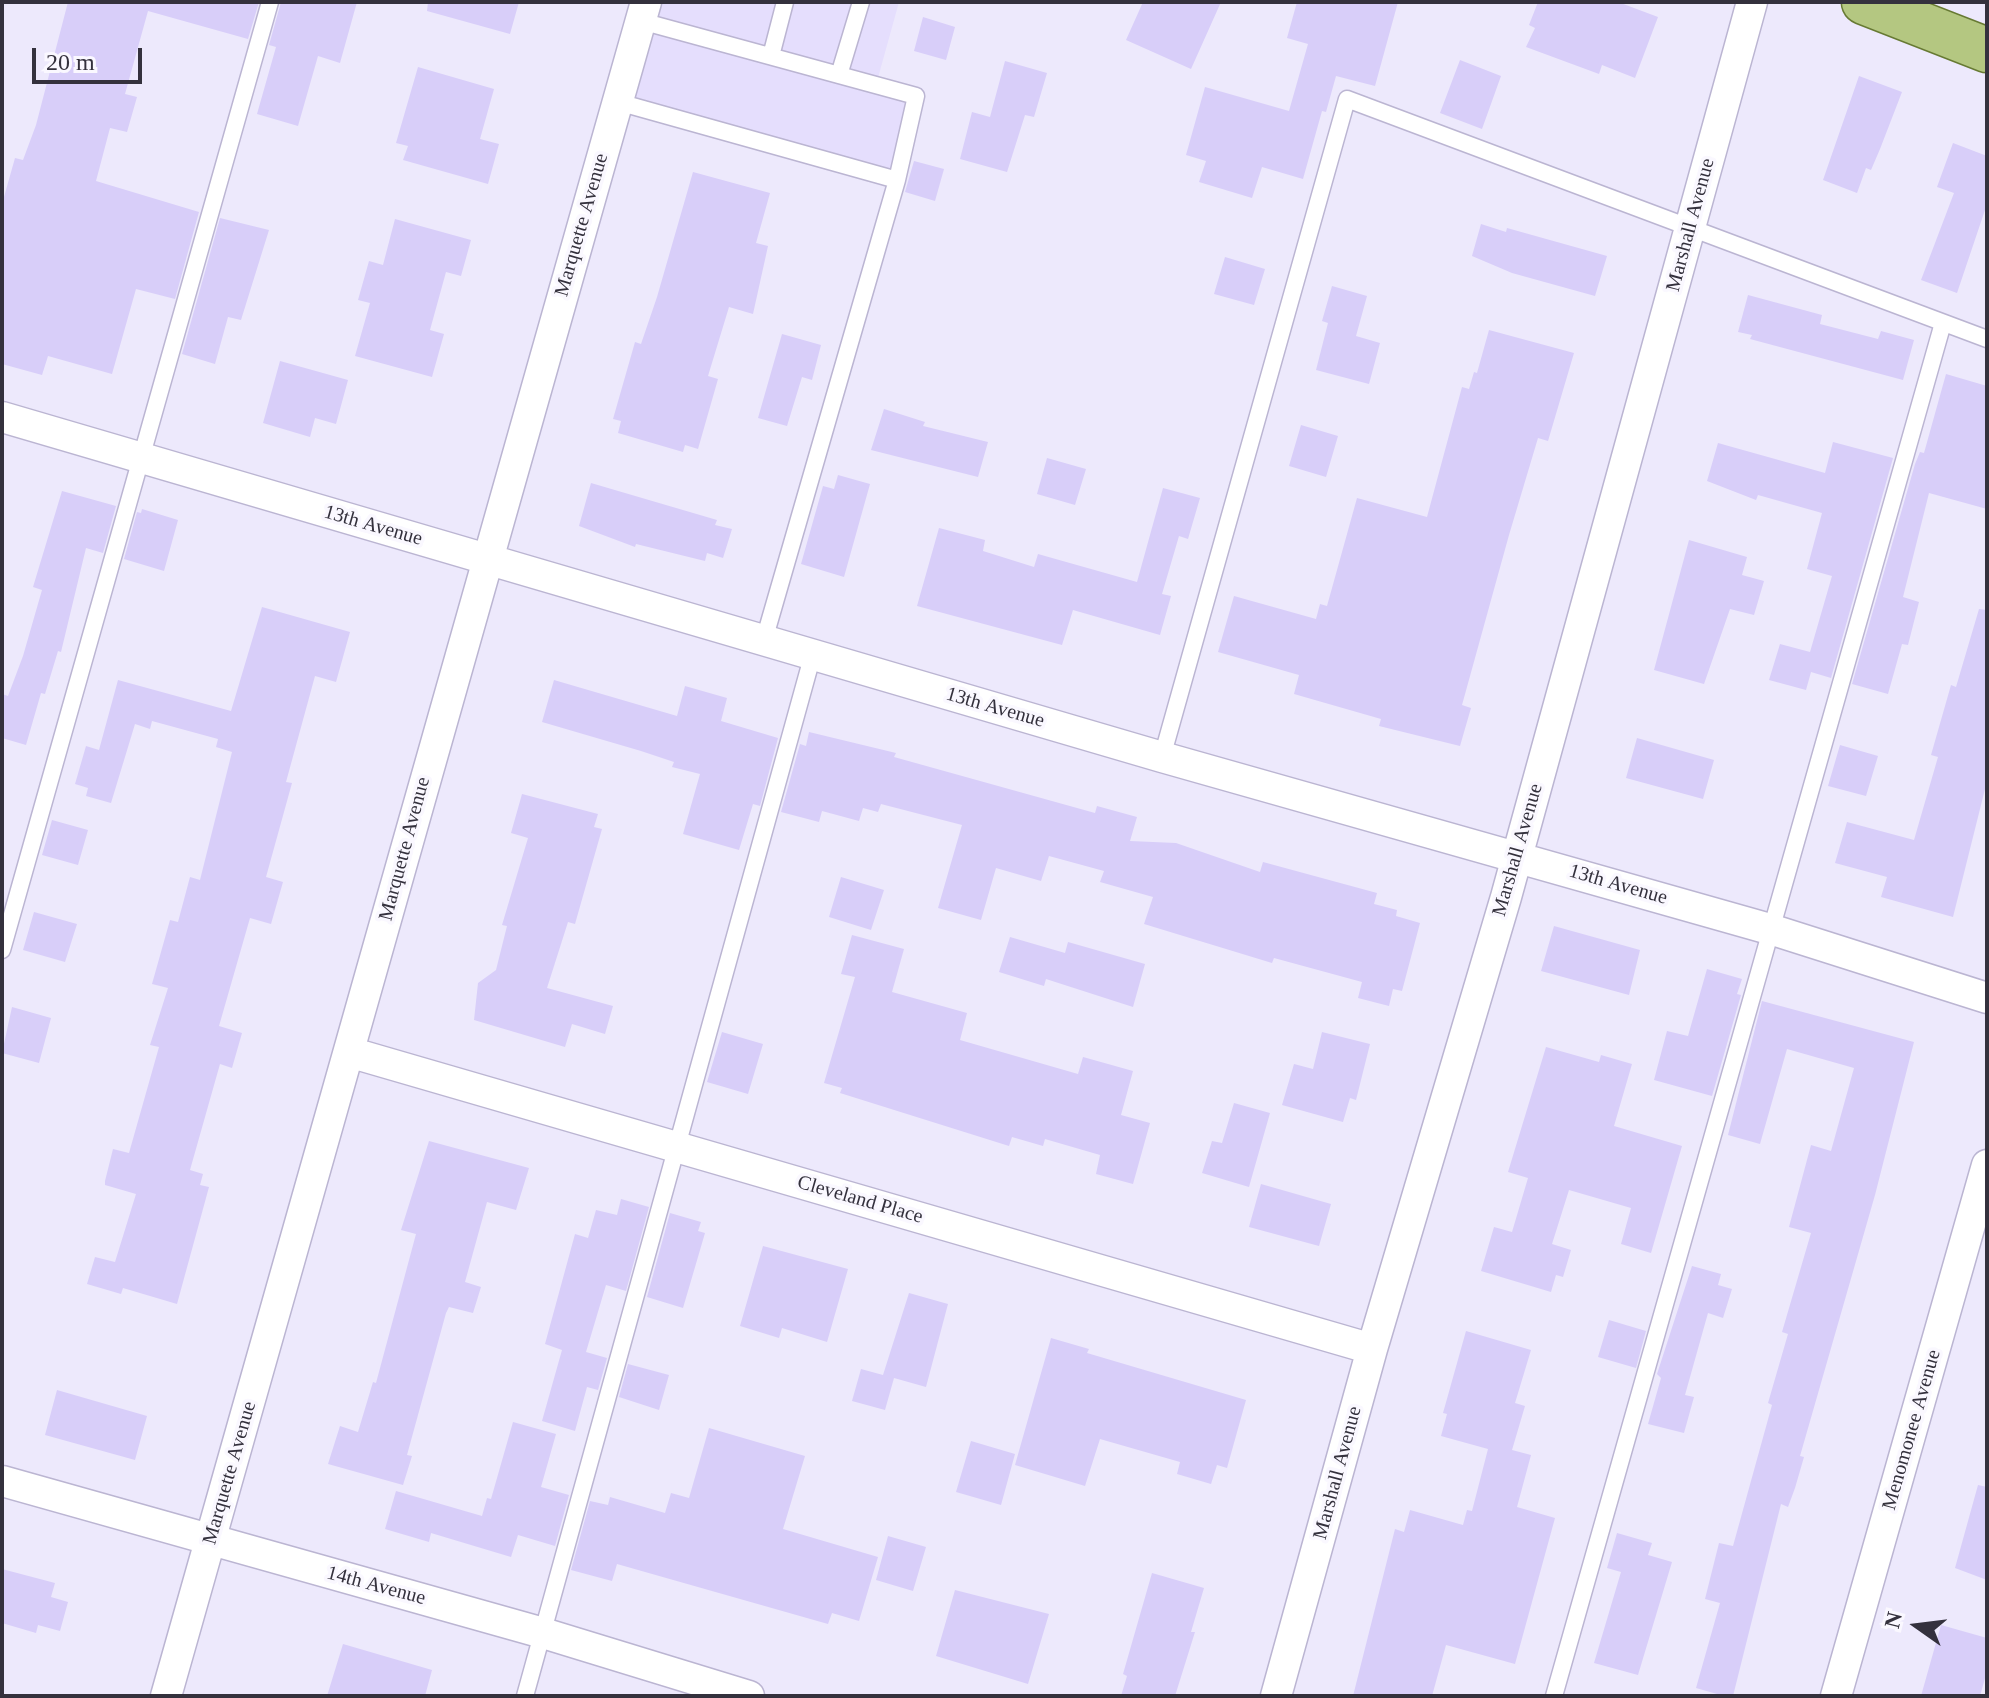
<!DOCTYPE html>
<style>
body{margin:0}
#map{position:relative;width:1989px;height:1698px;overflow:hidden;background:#ede9fc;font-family:"Times New Roman",serif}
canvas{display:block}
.frame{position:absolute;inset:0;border:4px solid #34313d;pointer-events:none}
.north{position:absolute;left:1877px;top:1586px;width:80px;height:80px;-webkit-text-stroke:6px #faf8ff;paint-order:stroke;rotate:284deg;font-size:22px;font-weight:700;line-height:32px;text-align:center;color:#34313d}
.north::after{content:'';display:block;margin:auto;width:28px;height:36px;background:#34313d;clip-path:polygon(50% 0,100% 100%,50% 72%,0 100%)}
.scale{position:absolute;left:32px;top:48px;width:110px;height:36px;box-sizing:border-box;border:4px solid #34313d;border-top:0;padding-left:10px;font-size:24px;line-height:28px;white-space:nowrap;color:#34313d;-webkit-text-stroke:6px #faf8ff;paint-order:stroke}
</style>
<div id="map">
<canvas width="1989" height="1698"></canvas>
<div class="frame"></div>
<div class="north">N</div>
<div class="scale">20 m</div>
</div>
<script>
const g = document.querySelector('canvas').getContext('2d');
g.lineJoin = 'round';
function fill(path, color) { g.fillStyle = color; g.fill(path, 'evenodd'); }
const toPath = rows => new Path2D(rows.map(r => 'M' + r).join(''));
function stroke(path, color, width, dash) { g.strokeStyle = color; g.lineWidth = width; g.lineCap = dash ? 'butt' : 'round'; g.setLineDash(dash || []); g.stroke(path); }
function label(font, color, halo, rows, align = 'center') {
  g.font = font + ' "Times New Roman",serif'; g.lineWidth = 7; g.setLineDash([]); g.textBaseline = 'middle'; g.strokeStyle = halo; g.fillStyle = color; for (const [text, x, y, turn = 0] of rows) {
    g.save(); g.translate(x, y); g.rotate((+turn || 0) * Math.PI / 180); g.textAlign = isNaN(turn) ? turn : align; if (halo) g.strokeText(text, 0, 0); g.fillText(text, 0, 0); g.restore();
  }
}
fill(toPath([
 [646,2,899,2,876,85,916,96,897,180,618,102]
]), '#e5defd');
fill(toPath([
 [68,2,259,2,248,39,148,11,125,94,137,97,127,132,110,128,96,181,199,212,175,299,136,289,112,374,48,356,42,375,2,364,2,204,15,158,23,160,36,125],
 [281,2,357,2,340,63,318,56,298,126,257,114,276,47,269,45],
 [428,2,519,2,510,34,427,11],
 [1143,2,1221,2,1191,69,1126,40],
 [1297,2,1398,2,1375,86,1336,76,1326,112,1322,111,1303,179,1262,167,1252,198,1199,182,1206,161,1186,155,1205,87,1289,111,1308,44,1287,38],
 [1538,2,1618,2,1658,17,1635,78,1602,65,1599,74,1526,47,1535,28,1529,25],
 [923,17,955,27,946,60,914,51],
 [1460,60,1501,76,1482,129,1440,113],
 [1005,61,1047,73,1034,117,1025,115,1007,172,960,159,972,112,990,117],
 [418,67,494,89,480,139,499,144,488,184,403,160,408,146,396,143],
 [1859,76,1902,92,1880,149,1871,170,1866,168,1857,193,1823,180],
 [1953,143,1987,156,1987,204,1957,293,1921,280,1954,193,1937,187],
 [914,161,944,169,935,201,905,192],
 [693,172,770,193,756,243,768,246,753,314,729,307,708,376,718,379,698,449,685,445,683,452,618,433,621,421,613,419,635,342,641,344,657,297],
 [220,218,269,230,241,320,228,317,215,364,182,354],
 [395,219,471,240,461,276,446,272,430,330,444,334,432,377,355,356,370,303,358,300,369,261,383,265],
 [1481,224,1506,232,1507,228,1607,256,1595,296,1512,273,1472,256],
 [1225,257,1265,269,1254,305,1214,294],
 [1332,286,1367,296,1356,336,1380,343,1369,384,1316,370,1328,323,1322,321],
 [1748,295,1822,315,1820,324,1878,339,1881,331,1914,340,1903,380,1750,339,1752,335,1738,332],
 [1489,330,1574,353,1548,441,1538,438,1509,535,1462,705,1471,708,1460,746,1379,726,1381,719,1294,694,1299,675,1218,652,1234,596,1316,619,1320,604,1327,606,1357,498,1427,517,1462,387,1469,389,1474,372,1477,373],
 [782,334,821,345,812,380,802,377,787,426,758,418],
 [280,361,348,380,336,424,315,418,310,437,263,423],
 [1946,374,1987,386,1987,509,1929,493,1903,597,1919,602,1908,645,1902,644,1888,694,1852,684,1915,464,1920,452,1924,453],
 [884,409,925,422,923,426,988,442,978,477,871,450],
 [1301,425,1338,436,1326,477,1289,466],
 [1833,442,1893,458,1831,678,1811,672,1806,690,1769,680,1780,644,1810,652,1832,576,1807,569,1822,513,1758,495,1756,500,1707,481,1718,443,1825,473],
 [1047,458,1086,469,1075,505,1037,494],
 [838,475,870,484,844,577,801,564,823,486,834,489],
 [591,483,717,520,715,525,732,529,723,558,707,553,705,561,636,544,635,547,579,526],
 [1163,488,1200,498,1188,539,1179,536,1162,594,1171,596,1160,635,1073,610,1062,645,917,606,939,528,985,540,983,551,1034,567,1038,554,1137,582],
 [62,491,116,506,103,553,86,548,61,652,58,651,45,694,41,693,26,745,2,738,2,694,8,696,23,656,42,590,33,587],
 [142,509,178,520,164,571,124,559,137,512,141,513],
 [1689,540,1747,557,1742,575,1764,581,1754,615,1730,609,1704,684,1654,670],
 [262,607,350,632,336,682,315,676,286,782,292,783,266,877,283,882,271,924,250,918,219,1026,242,1033,232,1068,220,1064,190,1170,203,1174,200,1185,209,1187,177,1304,123,1288,121,1294,87,1284,95,1257,115,1262,136,1194,105,1185,105,1181,113,1149,129,1153,159,1047,150,1045,168,988,152,984,170,920,178,922,190,877,200,880,232,752,216,747,218,739,152,721,150,729,135,724,111,803,86,796,88,788,75,784,86,746,99,750,118,680,231,711],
 [1979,609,1987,610,1987,781,1953,917,1881,897,1887,877,1835,863,1847,822,1914,840,1938,757,1931,755,1951,685,1956,687],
 [554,680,677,716,685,686,727,698,721,721,778,738,760,806,753,804,739,850,683,834,700,774,672,767,674,762,641,751,542,722],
 [809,732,896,753,894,757,1095,813,1097,806,1137,817,1130,841,1176,843,1260,872,1263,862,1377,893,1374,904,1397,910,1396,916,1420,923,1402,991,1393,989,1389,1006,1358,998,1362,982,1274,958,1272,963,1144,924,1153,897,1100,882,1104,871,1049,856,1041,881,996,868,981,920,938,908,962,825,881,804,878,812,863,808,859,821,822,811,819,822,781,812,800,744,806,746],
 [1637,738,1714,760,1703,799,1626,778],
 [1840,745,1878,756,1866,796,1828,786],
 [522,794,598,814,594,827,602,829,575,924,568,922,547,988,613,1006,605,1034,572,1024,565,1047,474,1020,478,983,496,970,507,926,502,925,528,838,511,833],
 [52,820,88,830,78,865,42,855],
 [841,877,884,890,871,930,829,917],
 [34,912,77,924,65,962,23,950],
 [1554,926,1640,950,1629,995,1541,971],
 [852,935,904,949,892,992,967,1013,960,1040,1078,1074,1083,1057,1133,1071,1121,1115,1150,1123,1133,1184,1096,1174,1100,1155,1045,1139,1043,1146,1012,1137,1009,1146,840,1093,842,1088,824,1083,855,977,841,974],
 [1010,937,1065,953,1068,942,1145,964,1133,1007,1046,979,1044,986,999,972],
 [1707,969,1742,979,1737,994,1741,995,1712,1096,1654,1080,1667,1031,1688,1036],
 [1762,1001,1914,1042,1875,1195,1800,1456,1804,1457,1795,1488,1788,1507,1781,1504,1733,1696,1724,1696,1696,1688,1720,1603,1705,1599,1719,1543,1733,1546,1772,1405,1768,1403,1788,1334,1782,1332,1811,1233,1789,1227,1811,1145,1831,1151,1854,1068,1787,1049,1760,1144,1728,1135],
 [12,1007,51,1018,39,1063,2,1053],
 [722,1032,763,1044,748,1094,707,1082],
 [1322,1032,1370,1044,1356,1100,1350,1098,1343,1122,1282,1105,1294,1064,1313,1069],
 [1546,1047,1599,1062,1601,1055,1632,1064,1614,1126,1682,1146,1651,1253,1621,1244,1631,1208,1569,1190,1552,1244,1571,1250,1563,1277,1556,1275,1551,1292,1481,1271,1494,1227,1512,1232,1528,1178,1508,1172],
 [1234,1103,1270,1113,1249,1187,1202,1173,1212,1141,1222,1143],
 [429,1141,529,1168,516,1210,487,1202,465,1282,481,1287,473,1313,449,1307,446,1313,407,1455,412,1456,403,1485,328,1464,340,1426,358,1432,373,1382,376,1383,416,1234,401,1230],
 [1261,1184,1331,1204,1319,1246,1249,1227],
 [621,1199,649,1207,626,1291,606,1285,586,1352,607,1358,598,1390,587,1387,575,1431,542,1421,562,1350,545,1344,575,1234,588,1238,596,1210,617,1215],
 [670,1213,701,1222,698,1231,705,1233,683,1308,647,1297],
 [763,1246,848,1269,827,1342,782,1328,779,1338,740,1326],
 [1692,1266,1721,1274,1718,1285,1732,1289,1723,1318,1708,1313,1685,1395,1694,1397,1684,1433,1648,1424,1661,1378,1657,1374],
 [909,1293,948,1304,926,1387,894,1378,885,1410,852,1401,861,1369,883,1375],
 [1609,1320,1646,1331,1636,1368,1598,1357],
 [1466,1331,1531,1350,1515,1403,1525,1406,1512,1450,1531,1455,1517,1507,1555,1518,1515,1664,1446,1645,1432,1696,1353,1696,1395,1529,1404,1532,1410,1510,1463,1525,1467,1510,1472,1511,1488,1449,1441,1436,1447,1414,1443,1413],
 [1051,1338,1089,1349,1087,1353,1246,1400,1227,1468,1217,1465,1211,1484,1177,1474,1180,1462,1100,1439,1085,1486,1015,1465],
 [628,1364,669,1375,659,1410,619,1397],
 [57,1390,147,1416,135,1460,45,1435],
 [513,1422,556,1434,541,1487,569,1495,555,1546,518,1535,511,1557,431,1533,429,1542,385,1529,396,1491,482,1516,487,1498,491,1499],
 [709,1428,805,1456,783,1529,878,1557,859,1621,832,1613,828,1624,617,1564,612,1581,571,1570,590,1501,608,1505,610,1497,665,1513,671,1493,689,1498],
 [971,1441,1015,1454,1001,1505,956,1492],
 [1978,1485,1987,1487,1987,1580,1955,1568],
 [1617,1533,1652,1543,1648,1555,1672,1562,1638,1675,1594,1663,1621,1572,1607,1568],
 [888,1536,926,1547,913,1591,876,1580],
 [2,1569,55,1583,51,1597,68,1602,60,1631,38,1625,36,1633,2,1623],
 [1152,1573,1204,1588,1191,1632,1195,1632,1175,1696,1121,1696,1127,1676,1123,1674],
 [955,1590,1049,1614,1028,1684,936,1656],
 [1941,1625,1987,1638,1987,1671,1980,1696,1921,1696],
 [343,1644,432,1670,425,1696,327,1696]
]), '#d8cef9');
const service = toPath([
 [641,21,916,96,897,180,764,640],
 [771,56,785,2],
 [839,75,861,2],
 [618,102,897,180],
 [1162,757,1347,99,1987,339],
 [2,950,270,2],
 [525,1696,813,654],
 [1554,1696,1943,323]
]);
const minor = toPath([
 [2,417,1162,757,1773,930,1987,998],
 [349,1052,1372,1349],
 [2,1481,543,1633,749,1696],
 [166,1696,646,2],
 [1276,1696,1372,1349,1506,897,1752,2],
 [1836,1696,1987,1165]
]);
const primary = toPath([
 [1864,2,1987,50]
]);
stroke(service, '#bbb5d2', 19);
stroke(minor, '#bbb5d2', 33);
stroke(primary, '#677a33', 47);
stroke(service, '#fff', 16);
stroke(minor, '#fff', 30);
stroke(primary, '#b4c781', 44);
label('20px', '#34313d', '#faf8ff', [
 ["Marquette Avenue",582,225,-74],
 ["Marshall Avenue",1691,225,-75],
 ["13th Avenue",373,526,16],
 ["13th Avenue",995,708,16],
 ["Marquette Avenue",405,849,-75],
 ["Marshall Avenue",1518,850,-74],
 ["13th Avenue",1618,885,16],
 ["Cleveland Place",860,1200,16],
 ["Menomonee Avenue",1912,1430,-74],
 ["Marquette Avenue",230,1473,-74],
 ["Marshall Avenue",1338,1473,-75],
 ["14th Avenue",376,1586,15]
]);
</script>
